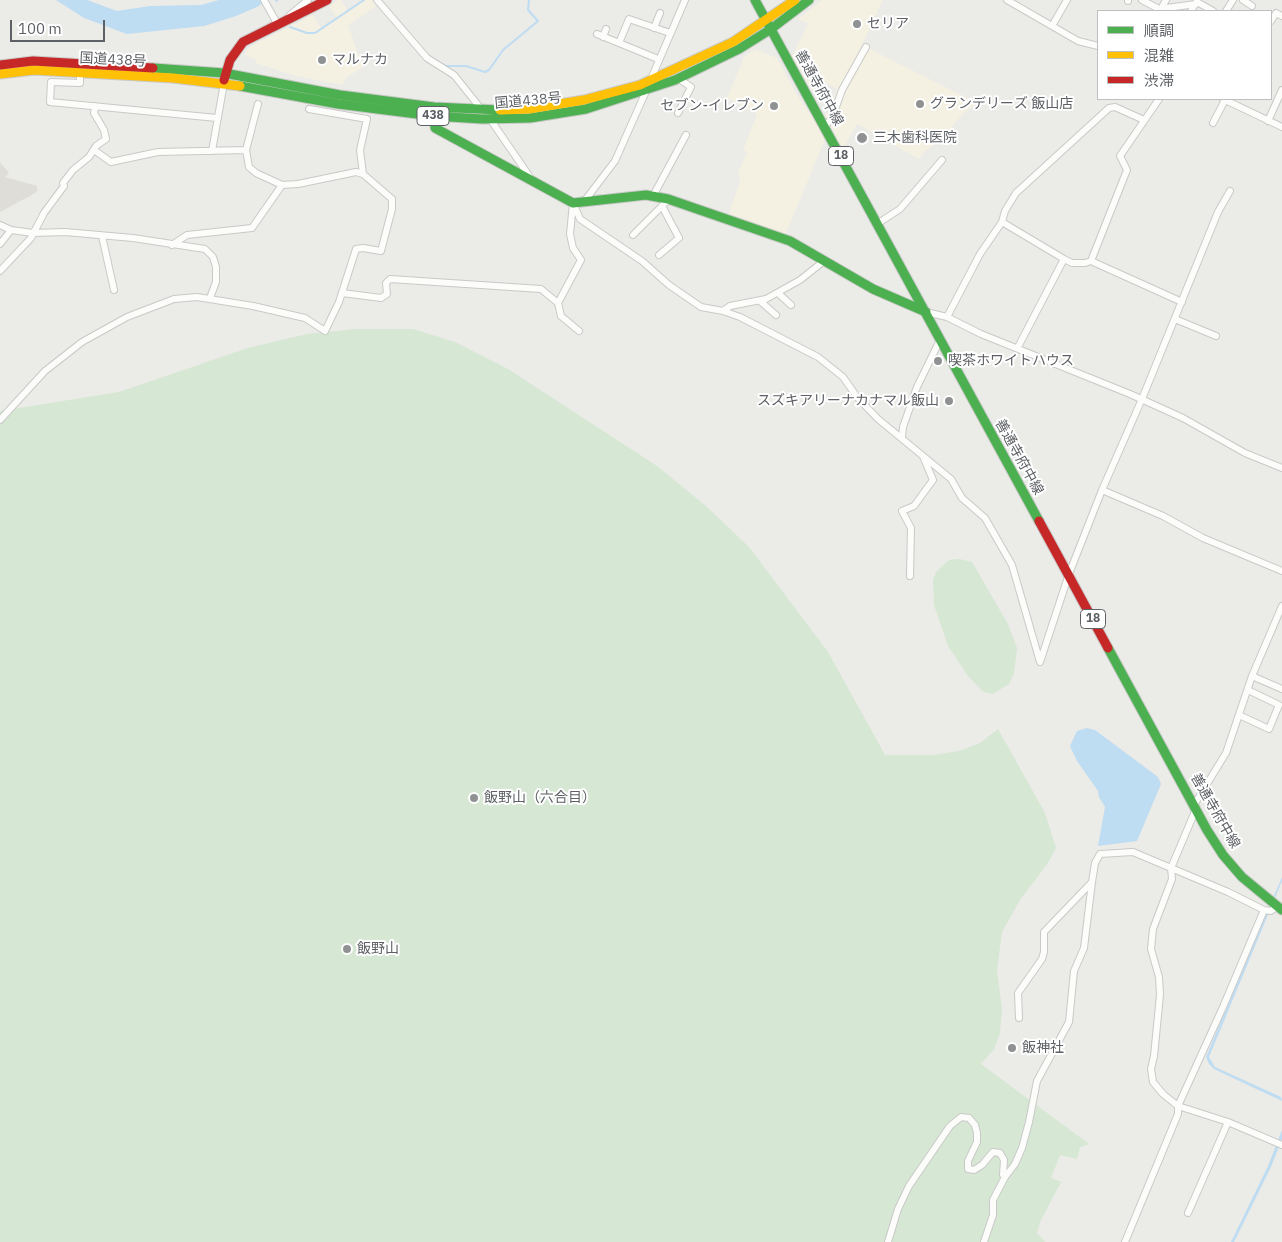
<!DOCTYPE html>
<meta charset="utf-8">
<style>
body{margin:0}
#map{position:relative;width:1282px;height:1242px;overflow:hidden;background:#ebebe7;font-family:"IBM Plex Sans","Noto Sans JP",sans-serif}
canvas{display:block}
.legend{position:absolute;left:1097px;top:10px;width:175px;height:90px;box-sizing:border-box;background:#fff;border:1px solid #bebfc1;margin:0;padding:6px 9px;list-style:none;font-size:15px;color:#5d6064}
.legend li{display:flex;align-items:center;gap:10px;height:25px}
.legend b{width:25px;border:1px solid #bebfc1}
.scale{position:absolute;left:10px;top:20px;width:95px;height:22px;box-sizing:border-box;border:2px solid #5d6064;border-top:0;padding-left:6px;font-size:15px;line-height:18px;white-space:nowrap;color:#5d6064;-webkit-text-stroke:4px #fff;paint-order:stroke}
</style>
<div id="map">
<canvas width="1282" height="1242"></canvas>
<ul class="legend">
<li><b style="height:6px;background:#4caf50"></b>順調</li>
<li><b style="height:6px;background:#ffc107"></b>混雑</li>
<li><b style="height:6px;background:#c62828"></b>渋滞</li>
</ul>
<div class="scale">100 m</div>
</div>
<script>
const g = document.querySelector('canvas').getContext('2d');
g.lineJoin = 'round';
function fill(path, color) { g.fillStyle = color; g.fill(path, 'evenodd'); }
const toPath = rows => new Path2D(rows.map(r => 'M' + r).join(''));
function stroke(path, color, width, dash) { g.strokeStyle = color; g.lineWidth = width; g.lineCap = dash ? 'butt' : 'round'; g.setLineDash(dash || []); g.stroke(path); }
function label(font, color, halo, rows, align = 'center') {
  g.font = font + ' "IBM Plex Sans","Noto Sans JP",sans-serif'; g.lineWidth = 4; g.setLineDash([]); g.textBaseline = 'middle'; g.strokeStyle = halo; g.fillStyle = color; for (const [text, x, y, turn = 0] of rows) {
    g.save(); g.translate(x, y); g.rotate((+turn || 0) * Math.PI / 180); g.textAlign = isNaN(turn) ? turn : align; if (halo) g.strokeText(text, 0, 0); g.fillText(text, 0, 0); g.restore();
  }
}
fill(toPath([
 [338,0,341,0,347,10,337,18,329,6],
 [365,0,376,0,378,5,348,25,363,67,346,78,342,85,296,76,255,63,257,60,245,55,246,50,255,44,313,15,322,30],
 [822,0,883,0,862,45,977,103,963,114,939,141,924,152,919,159,857,124,843,149,825,116,837,89,818,79,812,91,792,56,808,24,798,19],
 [755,49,777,58,797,95,826,137,785,236,728,216,740,181,738,173,747,152,743,150,757,114,727,98,744,57]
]), '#f4f0e2');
fill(toPath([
 [0,162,9,173,5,177,37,186,37,192,0,212]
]), '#deddd7');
fill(toPath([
 [355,329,413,329,455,342,508,369,657,466,706,506,749,547,828,652,885,755,934,755,959,751,980,743,998,729,1045,813,1056,848,1048,863,1020,900,1002,932,997,970,1002,1009,1000,1033,994,1049,981,1064,1089,1144,1080,1147,1077,1159,1060,1155,1051,1178,1061,1182,1040,1222,1037,1233,1045,1242,0,1242,0,411,119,392,248,348,307,334],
 [959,559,972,562,1008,624,1017,648,1014,673,1009,684,992,694,982,691,968,676,948,646,934,605,933,580,936,572,949,560]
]), '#d6e7d4');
fill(toPath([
 [56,0,87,0,117,11,150,6,201,5,219,0,266,0,259,6,236,16,204,26,127,34,84,18],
 [1087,728,1095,730,1158,777,1161,784,1137,841,1098,846,1105,807,1099,797,1098,791,1077,761,1070,746,1077,731],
 [1282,877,1282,881,1209,1057,1215,1067,1281,1097,1282,1101,1214,1069,1209,1064,1206,1057],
 [1282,1130,1282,1139,1271,1167,1234,1242,1231,1242,1268,1166]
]), '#bedcf2');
stroke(toPath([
 [276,0,277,1],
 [290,27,307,33,315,33,364,0],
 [436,60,446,66,466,66,485,72,489,70,503,50,538,21,528,10,529,0]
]), '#bedcf2', 2);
const street = toPath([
 [264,0,278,25],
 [377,0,427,58,454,75,482,110],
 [1007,0,1078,41,1098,46],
 [1142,0,1159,9,1196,4],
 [1243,0,1252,6],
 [1128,1,1128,0],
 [1197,2,1213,11],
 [1161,9,1166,0],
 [1191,11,1197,1],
 [1226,11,1233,0],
 [290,15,308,0],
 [1271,21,1276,13,1282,16],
 [1052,26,1067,0],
 [654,28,660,13],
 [597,34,658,59],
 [603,37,606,29],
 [619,43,629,19,670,33],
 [80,72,80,83,51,82,50,102,217,118],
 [651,79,685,0],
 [1223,99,1282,127],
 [309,109,367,119,360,150,363,174],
 [678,113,691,87,679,79],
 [490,119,534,183],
 [1268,121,1282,90],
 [1213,123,1225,100],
 [825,126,832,118,842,90,866,47],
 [94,150,111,162,158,152,246,150],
 [212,151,224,83],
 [653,196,686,135],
 [573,203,580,219,642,261,669,285,701,307,723,311,740,317,818,357,843,377,857,397,878,419,951,479,962,498,985,518,1012,565,1040,662,1069,574,1102,490,1142,399,1218,212,1230,191],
 [583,203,615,161,647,89],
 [1002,222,1064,259,1072,263,1085,263,1091,261,1127,170,1120,156,1159,99],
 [877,224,900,209,942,160],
 [0,225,11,230],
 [633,235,669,199],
 [102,236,114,290],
 [0,244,11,230,33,233,65,232,133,238,205,249,213,257,216,267,216,282,210,298],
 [172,245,187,235,252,228,282,185],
 [659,255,679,238,662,206],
 [1091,261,1182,302],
 [0,271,31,238,44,213,64,186,63,183,73,170,89,157,96,146,106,139,104,130,94,113,95,106],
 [342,293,381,298,387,294,386,283,390,279,541,289,558,303,561,316,579,331],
 [778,293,791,305],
 [760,301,776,315],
 [558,303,581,260,573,248,570,234,573,203],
 [723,311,730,306,766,299,800,280,824,261],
 [926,312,947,317,981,334,1130,394,1183,418,1245,453,1282,468],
 [947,317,980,254,1002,222,1005,211,1016,193,1109,108,1115,107,1144,120],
 [1175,319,1216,336],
 [1018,347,1064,259],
 [0,420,45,371,82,342,127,317,174,299,197,297,253,306,305,318,325,331,339,302,356,249,363,248,381,251,392,209,392,199,363,174,356,172,298,184,282,185,256,173,249,167,246,150,258,104],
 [902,437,903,427,917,387,940,340],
 [1102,490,1163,516,1203,538,1282,571],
 [910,576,911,528,902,511,914,506,933,480,923,456],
 [1252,676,1282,689],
 [1239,715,1269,729,1279,705,1248,690],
 [1194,805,1226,753,1252,676,1282,606],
 [1196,809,1171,868,1172,879,1153,929,1151,949,1159,977,1160,995,1154,1056,1151,1069,1153,1082,1163,1094,1178,1106,1228,1122,1282,1145],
 [1019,1018,1018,993,1042,959,1044,952,1044,932,1092,882],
 [1188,1213,1228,1122],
 [888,1242,898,1209,909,1186,950,1126,961,1117,969,1118,975,1125,977,1133,977,1142,968,1161,968,1169,974,1170,982,1165,993,1152,1000,1153,1004,1160,1003,1175,1005,1177,1015,1164,1022,1148,1029,1122,1037,1081,1069,1022,1074,971,1084,948,1092,882,1095,863,1100,854,1133,852,1228,892,1264,910],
 [984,1242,993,1215,993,1200,1005,1177],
 [1125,1242,1178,1114,1178,1106,1223,1007,1264,910,1271,911,1277,906]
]);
const fast = toPath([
 [755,0,1039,521],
 [153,68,224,73,340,95,434,107,500,110],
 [240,86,338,104,433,116,482,119,530,118,586,109,675,80,739,49,771,29,809,0],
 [434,110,435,128,573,203,646,195,668,199,790,241,873,289,926,312],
 [1108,648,1207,830,1223,855,1242,877,1282,910]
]);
const slow = toPath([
 [0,74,34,70,173,78,240,86],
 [500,110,529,109,584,100,640,85,733,42,795,0]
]);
const jam = toPath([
 [0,65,33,61,153,68],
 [224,80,230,60,243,42,327,0],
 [1039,521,1108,648]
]);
stroke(street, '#c9c9c8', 8);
stroke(fast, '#c8c9c8', 11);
stroke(slow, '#c8c9c8', 11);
stroke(jam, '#c8c9c8', 11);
stroke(street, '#fcfcfb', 6);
stroke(fast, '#4caf50', 9);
stroke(slow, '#ffc107', 9);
stroke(jam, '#c62828', 9);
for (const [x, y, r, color] of [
 [857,24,5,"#8f9192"],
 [322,60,5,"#8f9192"],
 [920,104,5,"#8f9192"],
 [774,106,5,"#8f9192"],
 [862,138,6,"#8f9192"],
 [938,361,5,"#8f9192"],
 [949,401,5,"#8f9192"],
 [474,798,5,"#8f9192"],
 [347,949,5,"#8f9192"],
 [1012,1048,5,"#8f9192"]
]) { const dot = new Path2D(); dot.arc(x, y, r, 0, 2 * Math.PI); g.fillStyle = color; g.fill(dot); stroke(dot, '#fff', 2); }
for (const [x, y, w] of [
 [433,116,32],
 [841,156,25],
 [1093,619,25]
]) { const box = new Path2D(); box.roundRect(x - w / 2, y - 9.5, w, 19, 4); g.fillStyle = '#fff'; g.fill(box); stroke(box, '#5d6064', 1); }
label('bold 12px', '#5d6064', null, [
 ["438",433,116],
 ["18",841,156],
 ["18",1093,619]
]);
label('14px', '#5d6064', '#fff', [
 ["セリア",867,24],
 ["マルナカ",332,60],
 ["グランデリーズ 飯山店",930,104],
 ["セブン-イレブン",764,106,"right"],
 ["三木歯科医院",873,138],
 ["喫茶ホワイトハウス",948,361],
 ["スズキアリーナカナマル飯山",939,401,"right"],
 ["飯野山（六合目）",484,798],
 ["飯野山",357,949],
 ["飯神社",1022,1048]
], 'left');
label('14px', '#5d6064', '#fff', [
 ["国道438号",113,60,3],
 ["善通寺府中線",819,88,61],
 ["国道438号",528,101,-5],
 ["善通寺府中線",1019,457,61],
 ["善通寺府中線",1215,811,60]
]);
</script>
